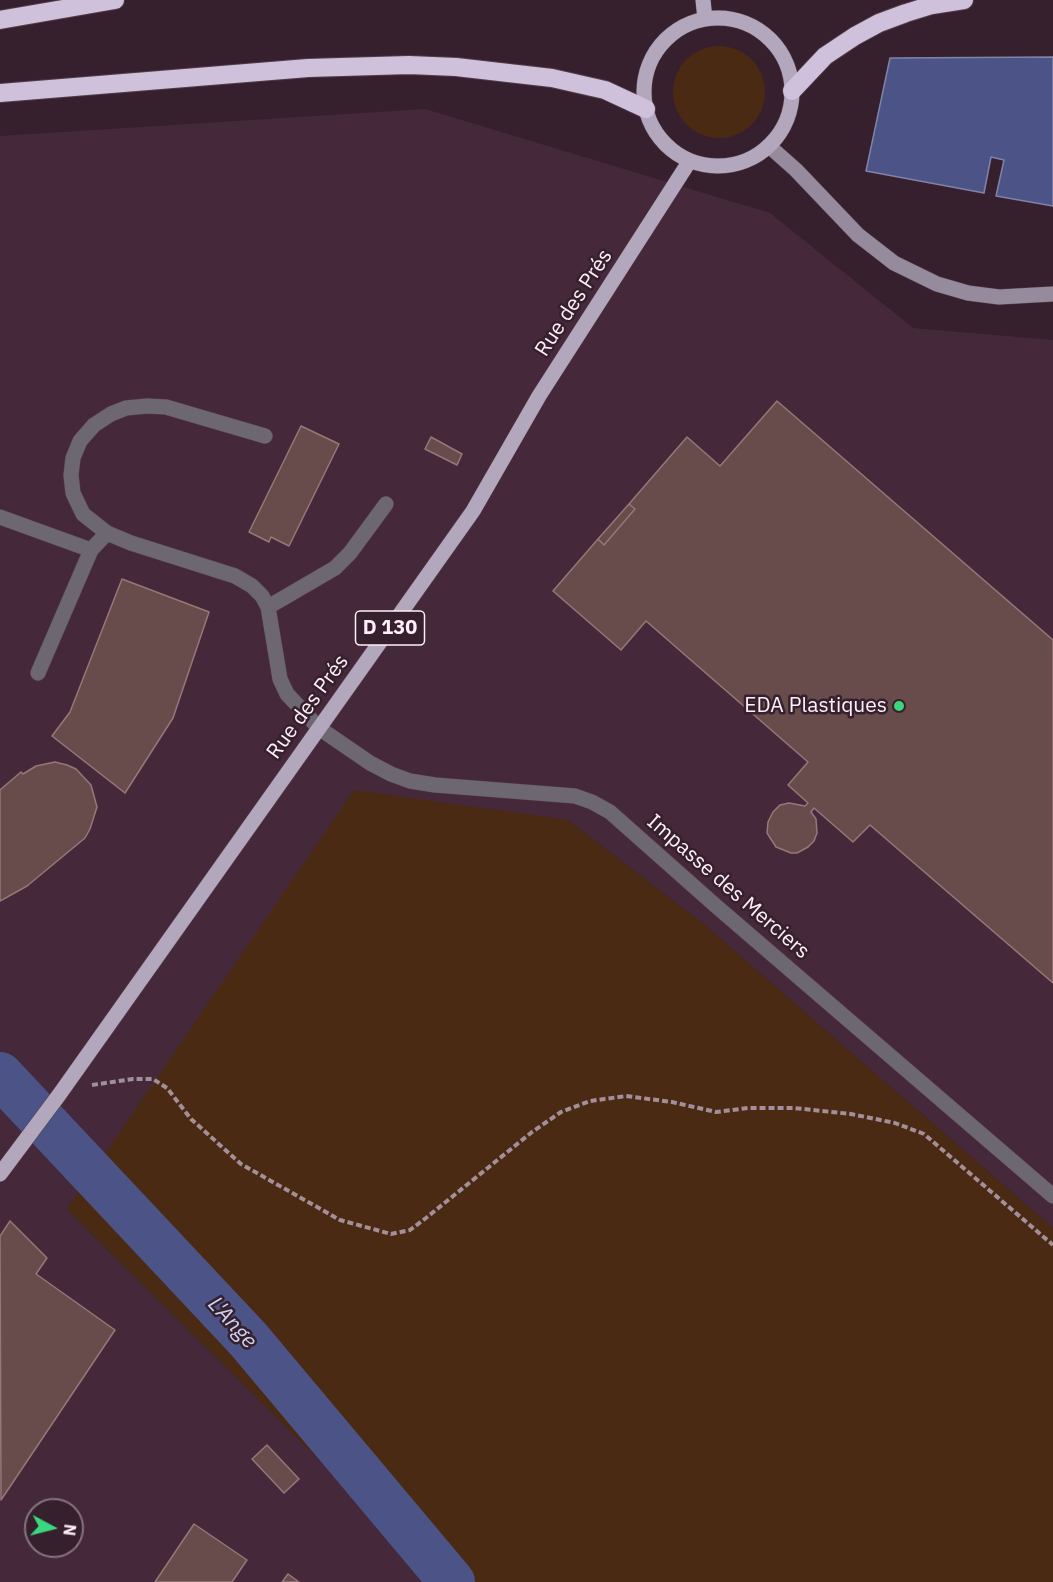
<!DOCTYPE html>
<meta charset="utf-8">
<style>
body{margin:0}
#map{position:relative;width:1053px;height:1582px;overflow:hidden;background:#36202d;font-family:"IBM Plex Sans",sans-serif}
canvas{display:block}
.north{position:absolute;left:24px;top:1498px;width:60px;height:60px;box-sizing:border-box;background:#36202d;border:2px solid #86737e;border-radius:50%;rotate:97deg;font-size:16px;font-weight:700;line-height:24px;text-align:center;color:#ffeff8}
.north::after{content:'';display:block;margin:auto;width:21px;height:27px;background:#3bd77e;clip-path:polygon(50% 0,100% 100%,50% 72%,0 100%)}
</style>
<div id="map">
<canvas width="1053" height="1582"></canvas>
<div class="north">N</div>
</div>
<script>
const g = document.querySelector('canvas').getContext('2d');
g.lineJoin = 'round';
function fill(path, color) { g.fillStyle = color; g.fill(path, 'evenodd'); }
const toPath = rows => new Path2D(rows.map(r => 'M' + r).join(''));
function stroke(path, color, width, dash) { g.strokeStyle = color; g.lineWidth = width; g.lineCap = dash ? 'butt' : 'round'; g.setLineDash(dash || []); g.stroke(path); }
function label(font, color, halo, rows, align = 'center') {
  g.font = font + ' "IBM Plex Sans",sans-serif'; g.lineWidth = 5; g.setLineDash([]); g.textBaseline = 'middle'; g.strokeStyle = halo; g.fillStyle = color; for (const [text, x, y, turn = 0] of rows) {
    g.save(); g.translate(x, y); g.rotate((+turn || 0) * Math.PI / 180); g.textAlign = isNaN(turn) ? turn : align; if (halo) g.strokeText(text, 0, 0); g.fillText(text, 0, 0); g.restore();
  }
}
fill(toPath([
 [425,109,770,213,913,328,1053,340,1053,1228,701,922,568,820,67,1209,442,1582,0,1582,0,136],
 [36,1510,72,1510,72,1546,36,1546]
]), '#45293a');
fill(toPath([
 '673 92a46 46 0 1 1 92 0a46 46 0 1 1-92 0Z',
 [354,790,568,820,701,922,1053,1228,1053,1582,442,1582,67,1209]
]), '#4b2a14');
const water = toPath([
 [1053,57,1053,206,996,196,1004,160,991,157,984,193,866,171,890,58,1053,57]
]);
fill(water, '#4c5487');
stroke(water, '#8282a9', 1.5);
stroke(toPath([
 [0,1075,248,1339,452,1582]
]), '#4c5487', 46);
const building = toPath([
 [777,401,1053,640,1053,983,870,825,853,842,814,808,811,812,816,819,817,833,814,841,808,847,797,853,791,853,776,847,767,833,768,822,773,812,780,805,789,803,805,806,808,803,788,785,808,762,646,621,621,650,553,591,598,539,604,545,635,509,629,504,687,437,720,466,777,401],
 [301,426,339,444,289,546,271,537,269,542,249,532,301,426],
 [431,437,462,454,457,465,425,449,431,437],
 [629,504,635,509,604,545,598,539,629,504],
 [122,579,209,612,173,718,125,793,52,736,70,712,122,579],
 [55,762,67,765,76,769,91,785,97,807,90,829,85,838,27,886,0,901,0,790,21,772,23,774,36,766,55,762],
 [10,1221,47,1258,36,1274,115,1330,1,1500,0,1236,10,1221],
 [267,1445,299,1479,284,1493,252,1459,267,1445],
 [194,1524,247,1560,232,1582,155,1582,194,1524],
 [288,1574,299,1582,282,1582,288,1574]
]);
fill(building, '#684b4b');
stroke(building, '#977777', 1.5);
const service = toPath([
 [265,436,166,407,147,406,126,408,111,414,94,425,80,441,73,458,71,475,73,493,83,514,107,533,131,543,235,576,252,586,262,596,268,607,280,679,287,694,319,728],
 [0,517,91,550],
 [268,607,335,568,350,553,386,504],
 [38,673,91,550,107,533]
]);
const minor = toPath([
 [319,728,370,763,391,774,410,781,435,785,575,796,592,802,610,812,716,906,1053,1196]
]);
const secondary = toPath([
 [769,146,796,170,858,235,894,263,937,284,968,293,999,297,1053,294]
]);
const primary = toPath([
 [703,0,705,19],
 '644 92a74 74 0 1 1 148 0a74 74 0 1 1-148 0Z',
 [0,1174,59,1095,473,511,539,396,689,162]
]);
const motorway = toPath([
 [0,20,115,0],
 [792,91,825,56,855,36,879,23,906,13,932,5,964,0],
 [0,93,308,68,409,65,456,67,552,78,605,90,646,109]
]);
stroke(service, '#523d49', 16);
stroke(minor, '#523d49', 16);
stroke(secondary, '#523d49', 16);
stroke(primary, '#523d49', 16);
stroke(motorway, '#523d49', 20);
stroke(toPath([
 [92,1085,133,1079,153,1079,167,1088,191,1119,241,1164,340,1220,391,1234,410,1230,426,1218,532,1132,561,1112,590,1101,626,1096,672,1102,716,1112,748,1108,794,1108,851,1114,895,1123,924,1134,1053,1245]
]), '#a28f9a', 4, [6, 3]);
stroke(service, '#6d6772', 15);
stroke(minor, '#6d6772', 15);
stroke(secondary, '#958b9c', 15);
stroke(primary, '#b3a7bd', 15);
stroke(motorway, '#cfc0db', 18);
for (const [x, y, r, color] of [
 [899,706,6,"#3bd77e"]
]) { const dot = new Path2D(); dot.arc(x, y, r, 0, 2 * Math.PI); g.fillStyle = color; g.fill(dot); stroke(dot, '#36202d', 2); }
for (const [x, y, w] of [
 [390,628,69]
]) { const box = new Path2D(); box.roundRect(x - w / 2, y - 17, w, 34, 4.5); g.fillStyle = '#36202d'; g.fill(box); stroke(box, '#ffeff8', 1.5); }
label('bold 20px', '#ffeff8', null, [
 ["D 130",390,628]
]);
label('21px', '#ffeff8', '#36202d', [
 ["Rue des Prés",574,303,-57],
 ["Rue des Prés",308,707,-54],
 ["Impasse des Merciers",728,887,41]
]);
label('21px', '#ffeff8', '#36202d', [
 ["EDA Plastiques",887,706]
], 'right');
label('italic 22px', '#cad1f1', '#36202d', [
 ["L'Ange",232,1323,48]
]);
</script>
